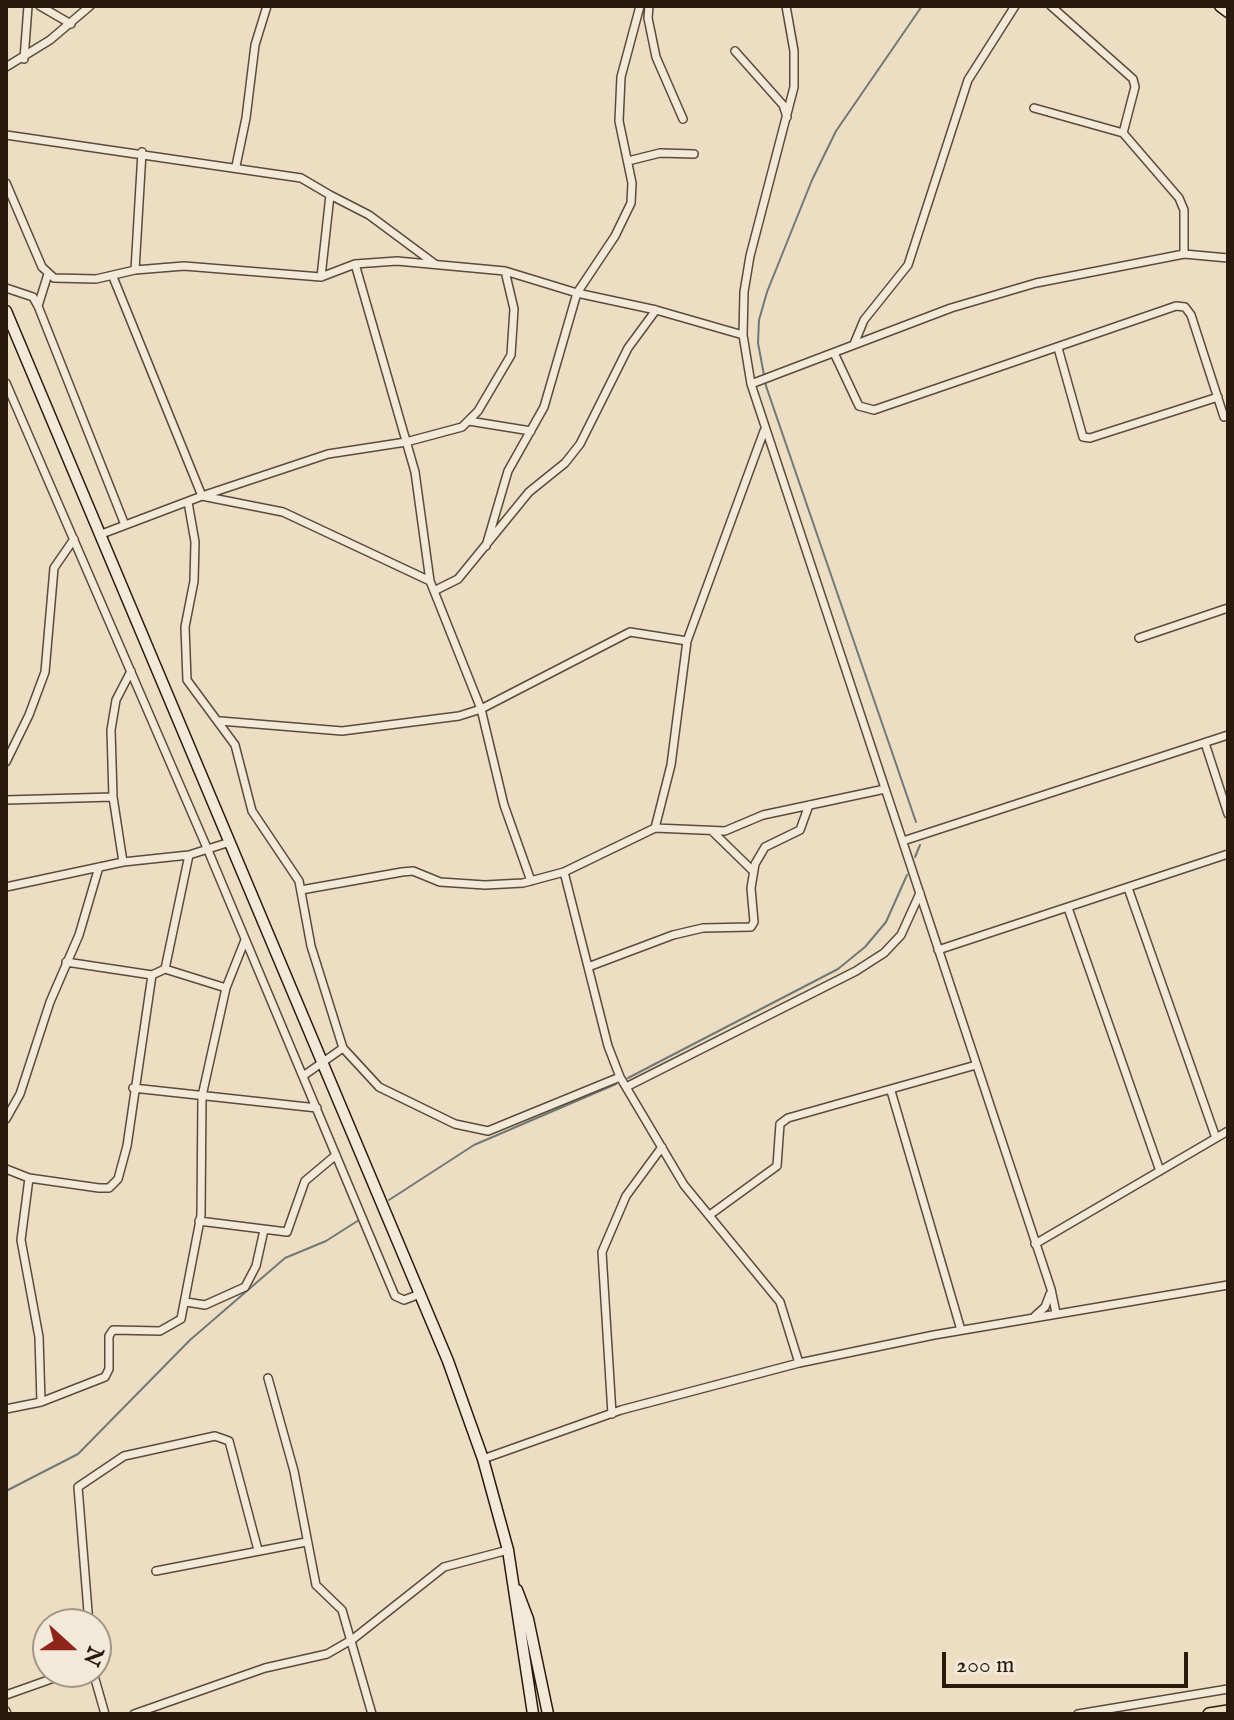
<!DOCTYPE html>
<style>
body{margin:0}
#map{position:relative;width:1234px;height:1720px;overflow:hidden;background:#edddc3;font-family:"IM FELL English",serif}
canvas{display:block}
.frame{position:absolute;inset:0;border:8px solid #291a0c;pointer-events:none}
.north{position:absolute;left:32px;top:1608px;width:80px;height:80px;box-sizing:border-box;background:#f3e9d8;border:2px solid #a29686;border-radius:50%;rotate:111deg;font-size:22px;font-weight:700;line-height:32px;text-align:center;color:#291a0c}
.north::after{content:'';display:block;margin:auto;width:28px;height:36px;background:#8f2418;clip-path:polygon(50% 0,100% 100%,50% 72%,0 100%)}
.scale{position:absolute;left:942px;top:1652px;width:246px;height:36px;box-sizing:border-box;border:4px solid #291a0c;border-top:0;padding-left:10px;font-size:24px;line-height:28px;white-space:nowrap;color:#291a0c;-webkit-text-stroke:6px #f3e9d8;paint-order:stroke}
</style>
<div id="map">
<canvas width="1234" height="1720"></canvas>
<div class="frame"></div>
<div class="north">N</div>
<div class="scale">200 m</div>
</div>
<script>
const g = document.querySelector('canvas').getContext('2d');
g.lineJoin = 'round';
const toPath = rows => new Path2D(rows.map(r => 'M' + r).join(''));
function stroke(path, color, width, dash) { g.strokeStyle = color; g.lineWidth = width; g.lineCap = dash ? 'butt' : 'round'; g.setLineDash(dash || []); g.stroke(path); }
stroke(toPath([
 [916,822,766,386,758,343,759,320,767,292,812,180,836,131,922,6],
 [915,857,920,845],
 [628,1078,838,969,865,947,886,922,907,875],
 [389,1200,474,1145,616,1084],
 [6,1491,78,1454,190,1340,285,1258,326,1241,359,1220]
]), '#6f7977', 2);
const street = toPath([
 [40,6,71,24],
 [649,6,648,18,656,57,683,119],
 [786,6,794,51,794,87,750,256,744,292,743,335,751,384,1051,1289,1056,1313],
 [1051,6,1133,79,1135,87,1123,133,1179,198,1184,210,1184,254],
 [735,51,783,105,787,117],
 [24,59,28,6],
 [6,67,50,40,90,6],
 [1034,108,1123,133],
 [6,135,301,178,330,195,321,277],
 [628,161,660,153,694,154],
 [236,166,246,118,255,45,267,6],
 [6,183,42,267,54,278,96,279,135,270,184,266,321,277,355,264,397,261,505,271,577,293,656,310,743,335],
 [330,195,369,215,435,264],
 [355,264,415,472,430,581,481,709,504,805,531,881],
 [135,270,142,152],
 [113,277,202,496,283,512,430,581],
 [6,288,33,297,38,306,125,525],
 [38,306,48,274],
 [854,344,864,320,908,265,968,80,1015,6],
 [1058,348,1083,437,1090,438,1218,397],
 [834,353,859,406,874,410,1176,306,1185,307,1191,315,1224,417],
 [6,383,207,848,395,1296,404,1300,420,1294],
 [751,384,951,308,1036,283,1184,254,1228,258],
 [469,421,531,431],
 [764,431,687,641,671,765,655,828,564,872,608,1046,620,1077,684,1185,780,1302,799,1363],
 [188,502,195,542,194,581,185,627,187,680,235,745,252,811,299,881,311,946,343,1048,379,1087,455,1124,488,1131,620,1077],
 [99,535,202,496,328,454,406,442,462,427,478,411,511,355,514,309,505,271],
 [486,546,508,471,544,407,577,293,615,236,631,203,632,183,619,121,621,77,640,6],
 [434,591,458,579,529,492,565,463,580,444,628,348,656,310],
 [1139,638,1228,608],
 [220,721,342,731,459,716,481,709,630,632,687,641],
 [1205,743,1228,814],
 [6,762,29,715,45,672,54,568,74,539],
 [6,800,113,797],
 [655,828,725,831,763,815,885,789],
 [712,831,753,871],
 [903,841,1228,735],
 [123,862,113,797,111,730,116,700,131,671],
 [6,887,123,862,189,855,230,842],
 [1128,888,1216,1138],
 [301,890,402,872,413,871,440,882,485,885,523,883,564,872],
 [1068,908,1160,1171],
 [938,950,1228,854],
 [588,967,673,935,703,928,751,927,754,922,751,888,755,864,765,847,800,830,809,805],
 [165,969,226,988],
 [152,975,165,969,189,855],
 [303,1076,343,1048],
 [626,1087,856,971,884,953,901,935,920,893],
 [133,1088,317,1108],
 [891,1091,961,1330],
 [6,1119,20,1094,50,1002,79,935,99,867],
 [6,1169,29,1178,99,1188,109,1188,118,1179,127,1146,152,975,66,962],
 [29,1178,21,1240,39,1337,41,1402],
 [711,1214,777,1166,780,1124,788,1118,976,1065],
 [199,1221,287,1232,305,1181,336,1155],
 [1035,1244,1228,1131],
 [186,1302,205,1305,245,1287,256,1266,264,1230],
 [1035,1316,1045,1307,1050,1294],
 [268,1378,294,1471,316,1585,342,1610,372,1714],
 [6,1409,41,1402,105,1377,109,1369,109,1336,113,1330,160,1331,181,1319,201,1215,202,1096,226,988,245,940],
 [612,1414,602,1252,626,1196,662,1147],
 [483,1459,621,1410,799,1363,934,1335,1228,1285],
 [156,1571,306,1542],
 [89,1624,78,1487,124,1456,215,1436,229,1441,258,1550],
 [93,1672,105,1714],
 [6,1695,71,1672],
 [6,1711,7,1714],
 [134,1714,265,1668,327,1654,353,1639,444,1567,508,1550],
 [1078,1714,1228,1689]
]);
const secondary = toPath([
 [1220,6,1228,12],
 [6,311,448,1361,483,1459,508,1550,533,1714],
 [517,1590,528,1619,548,1714]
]);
const primary = toPath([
 [1209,1714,1228,1711]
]);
stroke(street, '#5a4b3a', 10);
stroke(secondary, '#291a0c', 13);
stroke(primary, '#291a0c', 14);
stroke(street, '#f3e9d8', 7);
stroke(secondary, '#f3e9d8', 10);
stroke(primary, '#edddc3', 11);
</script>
